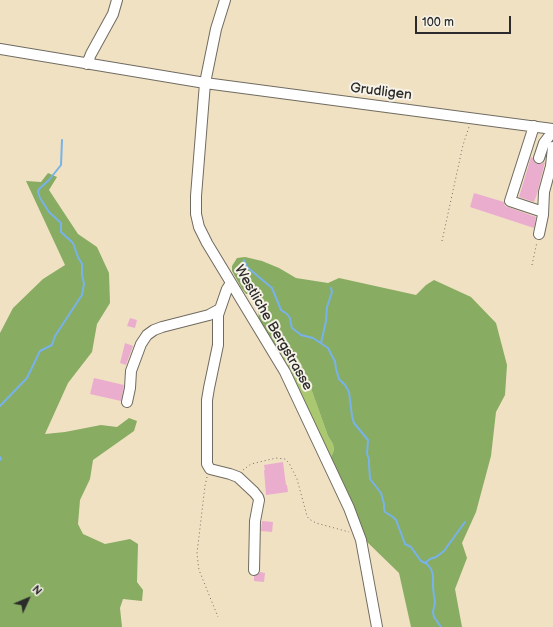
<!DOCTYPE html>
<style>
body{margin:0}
#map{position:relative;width:553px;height:627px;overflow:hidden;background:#f0e1c3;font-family:"Balsamiq Sans",sans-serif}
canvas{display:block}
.north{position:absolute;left:8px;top:579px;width:40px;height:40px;-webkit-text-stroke:3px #f7f3e8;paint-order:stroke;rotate:46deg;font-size:11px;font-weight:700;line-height:16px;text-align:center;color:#2b2b2b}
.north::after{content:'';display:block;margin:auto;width:14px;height:18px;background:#2b2b2b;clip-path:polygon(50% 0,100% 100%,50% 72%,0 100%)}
.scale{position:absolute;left:415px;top:16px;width:96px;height:18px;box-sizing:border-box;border:2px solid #2b2b2b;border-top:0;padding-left:5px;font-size:12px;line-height:14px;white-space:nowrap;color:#2b2b2b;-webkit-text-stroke:3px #f7f3e8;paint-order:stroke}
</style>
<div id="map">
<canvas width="553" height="627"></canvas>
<div class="north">N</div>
<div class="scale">100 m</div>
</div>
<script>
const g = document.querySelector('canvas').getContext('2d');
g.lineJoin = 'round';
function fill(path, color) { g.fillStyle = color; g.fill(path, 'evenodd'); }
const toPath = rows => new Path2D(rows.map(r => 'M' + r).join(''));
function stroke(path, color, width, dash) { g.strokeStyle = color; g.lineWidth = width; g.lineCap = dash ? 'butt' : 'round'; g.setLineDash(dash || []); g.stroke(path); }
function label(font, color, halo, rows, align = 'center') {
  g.font = font + ' "Balsamiq Sans",sans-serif'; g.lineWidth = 4; g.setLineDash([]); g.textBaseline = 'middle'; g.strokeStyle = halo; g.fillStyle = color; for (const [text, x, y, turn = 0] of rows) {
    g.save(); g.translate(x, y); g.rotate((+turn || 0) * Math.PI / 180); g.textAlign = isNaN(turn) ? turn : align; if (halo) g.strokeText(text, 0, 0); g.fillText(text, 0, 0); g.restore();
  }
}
fill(toPath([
 [274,349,295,358,298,359,300,362,307,377,328,436,333,444,334,450,330,460]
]), '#aac86f');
fill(toPath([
 [48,173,57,177,49,190,78,234,97,247,109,273,110,303,97,324,92,352,68,383,45,434,65,432,101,425,117,427,129,418,137,421,134,431,93,460,90,479,80,500,78,524,83,534,105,544,130,539,138,544,137,582,143,590,142,601,123,599,120,608,122,627,0,627,0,333,13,308,43,279,65,265,26,181,41,182],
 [245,257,262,261,279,268,296,278,328,283,339,278,416,295,426,285,434,280,471,297,496,323,507,365,505,395,496,412,491,456,476,512,462,543,467,558,455,589,462,627,411,627,399,573,363,538,330,460,334,450,333,444,328,436,307,377,300,362,298,359,295,358,274,349,259,320,257,301,252,294,246,294,242,289,232,271,232,266,237,258]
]), '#87ac62');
stroke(toPath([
 [244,260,247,267,272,288,281,310,287,314,290,318,291,324,292,328,301,335,313,338,328,348,333,358,335,361,336,369,339,379,345,385,349,392,352,416,354,423,368,440,367,454,369,459,369,464,370,479,381,493,384,504,384,509,385,512,393,517,396,520,405,544,411,547,421,561,427,564,431,569,433,575,433,588,435,602,433,612,434,617,441,627],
 [321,343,326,321,327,307,332,292,331,288],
 [0,406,27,378,40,351,52,345,55,336,82,295,84,284,82,275,82,264,78,257,73,243,61,232,61,223,49,212,40,198,38,192,39,189,49,180,61,165,62,140],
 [0,457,1,459,0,460],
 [425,563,430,559,436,557,444,551,465,522]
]), '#78b2e9', 2);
fill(toPath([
 [531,157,533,158,534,162,537,164,541,164,545,162,537,194,534,202,519,197],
 [474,193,504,202,505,206,508,207,536,217,534,228,470,207],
 [130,318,137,320,135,328,127,326],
 [125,343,133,346,126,365,120,363],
 [94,378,124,385,121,401,90,394],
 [283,462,286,485,287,485,288,492,266,495,264,470,265,470,264,465],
 [262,521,273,522,272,532,261,531],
 [260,572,265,573,264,582,254,581,254,576,257,575]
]), '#eaadce');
const minor = toPath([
 [225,0,216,29,205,83,196,196,196,214,199,227,207,243,285,372,349,508,361,540,377,627],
 [0,49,205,83,553,129],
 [87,64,91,54,113,14,117,0],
 [534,126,510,201,543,212],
 [539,158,544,143,553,131],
 [539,234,543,215,544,192,551,166,553,147],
 [231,283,227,289,218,315,218,345,209,388,207,400,207,464,210,469,230,474,238,477,254,492,258,497,259,500,255,521,254,570],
 [127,402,130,388,131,371,141,344,147,335,154,330,162,327,209,315,220,309]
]);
stroke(minor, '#706b60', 12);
stroke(toPath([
 [442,241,463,145,469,127],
 [532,265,537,242],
 [243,470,251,464,276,458,285,459,289,463,297,479,307,516,309,519,316,523,349,532],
 [207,477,205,486,197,553,198,563,199,570,218,617]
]), '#706b60', 1, [1, 3]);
stroke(minor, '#fff', 10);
label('14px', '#2b2b2b', '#f7f3e8', [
 ["Grudligen",381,92,7],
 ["Westliche Bergstrasse",273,328,60]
]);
</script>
